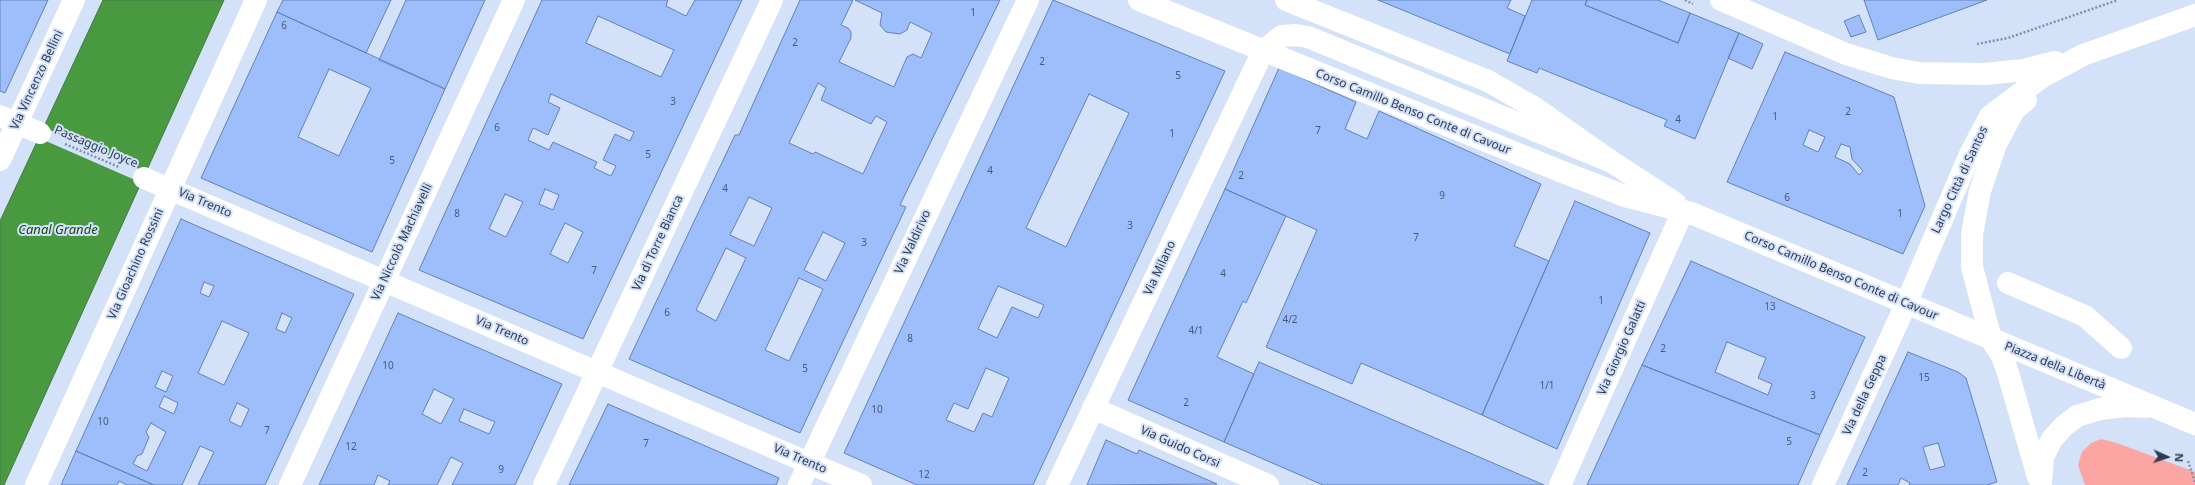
<!DOCTYPE html>
<meta charset="utf-8">
<style>
body{margin:0}
#map{position:relative;width:2195px;height:485px;overflow:hidden;background:#d3e1f9;font-family:"Noto Sans",sans-serif}
canvas{display:block}
.north{position:absolute;left:2147px;top:437px;width:40px;height:40px;-webkit-text-stroke:3px #d3e1f9;paint-order:stroke;rotate:93deg;font-size:11px;font-weight:700;line-height:16px;text-align:center;color:#2c3951}
.north::after{content:'';display:block;margin:auto;width:14px;height:18px;background:#2c3951;clip-path:polygon(50% 0,100% 100%,50% 72%,0 100%)}
</style>
<div id="map">
<canvas width="2195" height="485"></canvas>
<div class="north">N</div>
</div>
<script>
const g = document.querySelector('canvas').getContext('2d');
g.lineJoin = 'round';
function fill(path, color) { g.fillStyle = color; g.fill(path, 'evenodd'); }
const toPath = rows => new Path2D(rows.map(r => 'M' + r).join(''));
function stroke(path, color, width, dash) { g.strokeStyle = color; g.lineWidth = width; g.lineCap = dash ? 'butt' : 'round'; g.setLineDash(dash || []); g.stroke(path); }
function label(font, color, halo, rows, align = 'center') {
  g.font = font + ' "Noto Sans",sans-serif'; g.lineWidth = 4; g.setLineDash([]); g.textBaseline = 'middle'; g.strokeStyle = halo; g.fillStyle = color; for (const [text, x, y, turn = 0] of rows) {
    g.save(); g.translate(x, y); g.rotate((+turn || 0) * Math.PI / 180); g.textAlign = isNaN(turn) ? turn : align; if (halo) g.strokeText(text, 0, 0); g.fillText(text, 0, 0); g.restore();
  }
}
fill(toPath([
 [2101,439,2117,443,2195,472,2195,485,2085,485,2078,465,2082,452,2091,443]
]), '#fba6a3');
const water = toPath([
 [103,0,224,0,4,485,0,485,0,221,103,0]
]);
fill(water, '#489940');
stroke(water, '#407c45', 1);
fill(toPath([
 [43,127,146,172,142,183,39,138]
]), '#d3e1f9');
const building = toPath([
 [0,0,48,0,5,93,0,91,0,0],
 [283,0,391,0,366,53,277,12,283,0],
 [406,0,485,0,445,89,379,60,406,0],
 [542,0,668,0,666,6,686,16,695,0,742,0,583,339,419,270,542,0],
 [598,16,674,50,661,77,586,43,598,16],
 [551,94,634,132,630,141,615,134,603,160,616,166,611,176,594,168,597,162,553,142,549,150,528,140,533,128,548,135,560,108,548,102,551,94],
 [545,189,559,195,553,210,539,204,545,189],
 [505,194,523,202,506,237,489,229,505,194],
 [565,223,583,232,568,263,550,254,565,223],
 [800,0,853,0,841,25,848,28,851,32,851,38,839,62,894,87,907,57,913,54,921,58,932,33,910,22,907,30,900,34,886,32,880,25,882,13,855,0,1000,0,900,205,906,207,800,433,629,359,735,135,739,135,800,0],
 [818,83,826,88,821,100,871,124,876,116,887,122,863,174,815,152,813,154,789,143,818,83],
 [749,197,772,208,754,246,730,235,749,197],
 [823,232,845,243,826,281,804,270,823,232],
 [726,248,746,258,716,321,696,310,726,248],
 [799,278,823,289,789,361,765,350,799,278],
 [1053,0,1225,71,1033,485,917,485,844,453,1053,0],
 [1089,94,1129,113,1066,247,1026,228,1089,94],
 [998,286,1044,305,1038,318,1012,307,997,338,978,329,998,286],
 [986,368,1009,378,992,417,983,413,974,432,946,420,954,403,968,409,986,368],
 [1378,0,1511,0,1507,8,1525,16,1510,54,1378,0],
 [1532,0,1587,0,1585,5,1678,43,1690,13,1739,33,1695,139,1664,126,1667,120,1539,68,1537,73,1507,61,1532,0],
 [1587,0,1658,0,1690,13,1678,43,1585,5,1587,0],
 [1864,0,1987,0,1878,40,1864,0],
 [277,12,445,89,372,252,201,178,277,12],
 [329,69,371,88,339,156,298,137,329,69],
 [1859,15,1866,32,1851,37,1844,21,1859,15],
 [1739,33,1763,44,1752,69,1728,58,1739,33],
 [1785,52,1894,97,1925,206,1903,254,1727,182,1785,52],
 [1809,130,1825,137,1818,152,1803,145,1809,130],
 [1841,144,1850,147,1852,159,1863,171,1859,175,1850,164,1835,157,1841,144],
 [1279,68,1356,102,1345,129,1367,139,1379,111,1541,184,1514,246,1549,261,1482,415,1361,363,1352,384,1266,347,1317,230,1225,189,1279,68],
 [1225,189,1286,216,1246,303,1243,301,1217,357,1254,374,1224,442,1128,400,1225,189],
 [1575,201,1650,233,1557,449,1482,415,1575,201],
 [181,219,354,294,265,485,198,485,214,452,200,446,182,485,154,485,76,451,181,219],
 [204,282,214,286,209,297,200,293,204,282],
 [282,313,292,318,285,333,276,329,282,313],
 [222,321,249,333,224,385,198,373,222,321],
 [162,371,173,376,166,392,155,387,162,371],
 [164,396,178,403,174,414,159,407,164,396],
 [237,403,249,409,241,427,229,421,237,403],
 [151,423,166,432,147,471,133,464,137,456,142,454,149,437,146,432,151,423],
 [1691,261,1865,337,1820,435,1642,365,1691,261],
 [1727,342,1766,358,1758,378,1772,384,1768,395,1715,372,1727,342],
 [398,313,562,384,515,485,452,485,463,463,451,457,437,485,388,485,390,481,378,475,374,485,319,485,398,313],
 [434,389,454,399,441,424,422,414,434,389],
 [464,409,495,422,489,434,459,421,464,409],
 [1908,352,1958,372,1966,378,1997,482,1987,485,1909,485,1910,483,1901,478,1898,485,1847,485,1908,352],
 [1938,443,1945,466,1930,470,1923,447,1938,443],
 [1259,362,1544,485,1323,485,1224,442,1259,362],
 [1642,365,1820,435,1798,485,1587,485,1642,365],
 [608,404,694,441,779,478,776,485,569,485,608,404],
 [1106,440,1137,454,1139,450,1217,484,1087,485,1106,440],
 [76,451,154,485,127,485,119,481,117,485,61,485,76,451]
]);
fill(building, '#9dbefa');
stroke(building, '#6281b9', 1);
stroke(toPath([
 [1685,0,1693,4],
 [1977,44,2008,38,2118,0],
 [65,144,119,167],
 [2188,461,2195,482]
]), '#8390a8', 2.5, [2, 2]);
stroke(toPath([
 [0,116,40,133],
 [0,160,74,0],
 [144,178,809,463],
 [2008,283,2085,316,2121,348],
 [36,485,256,0]
]), '#fff', 22);
stroke(toPath([
 [1721,0,1846,54,1892,68,1919,73,1985,74,2024,70,2055,62],
 [1991,339,1972,267,1972,234,1980,191,1996,144,2014,110,2026,100],
 [1093,408,1268,485],
 [809,463,861,485],
 [290,485,514,0],
 [544,485,772,0],
 [1560,485,1683,211],
 [1823,485,1906,304,1970,154,1990,116,2042,77,2083,55,2195,15]
]), '#fff', 22);
stroke(toPath([
 [799,485,1028,0]
]), '#fff', 22);
stroke(toPath([
 [1139,0,1560,171,1625,196,1691,213,2195,424],
 [1286,0,1488,81,1535,108,1612,162,1675,203],
 [1991,339,2002,356,2008,373,2038,477],
 [1057,485,1263,51,1282,36,1295,35,1308,37,1612,162],
 [2041,485,2043,457,2052,439,2064,426,2077,416,2100,409,2125,406,2146,407]
]), '#fff', 22);
label('10px', '#485a7b', null, [
 ["1",973,13],
 ["6",284,26],
 ["2",795,43],
 ["2",1042,62],
 ["5",1178,76],
 ["3",673,102],
 ["2",1848,112],
 ["1",1775,117],
 ["4",1678,120],
 ["6",497,128],
 ["7",1318,131],
 ["1",1172,134],
 ["5",648,155],
 ["5",392,161],
 ["4",990,171],
 ["2",1241,176],
 ["4",725,189],
 ["9",1442,196],
 ["6",1787,198],
 ["8",457,214],
 ["1",1900,214],
 ["3",1130,226],
 ["7",1416,238],
 ["3",864,243],
 ["7",594,271],
 ["4",1223,274],
 ["1",1601,301],
 ["13",1770,307],
 ["6",667,313],
 ["4/2",1290,320],
 ["4/1",1196,331],
 ["8",910,339],
 ["2",1663,349],
 ["10",388,366],
 ["5",805,369],
 ["15",1924,378],
 ["1/1",1547,386],
 ["3",1813,396],
 ["2",1186,403],
 ["10",877,410],
 ["10",103,422],
 ["7",267,431],
 ["5",1789,442],
 ["7",646,444],
 ["12",351,447],
 ["9",501,470],
 ["2",1865,473],
 ["12",924,475]
]);
label('12px', '#2c3951', '#d3e1f9', [
 ["Via Vincenzo Bellini",37,80,-65],
 ["Corso Camillo Benso Conte di Cavour",1413,112,22],
 ["Passaggio Joyce",96,147,23],
 ["Largo Città di Santos",1960,180,-65],
 ["Via Trento",205,203,23],
 ["Via Niccolò Machiavelli",402,242,-65],
 ["Via Valdirivo",913,242,-65],
 ["Via di Torre Bianca",658,243,-65],
 ["Via Gioachino Rossini",136,264,-66],
 ["Via Milano",1160,268,-65],
 ["Corso Camillo Benso Conte di Cavour",1841,276,23],
 ["Via Trento",502,331,23],
 ["Via Giorgio Galatti",1622,348,-66],
 ["Piazza della Libertà",2055,366,22],
 ["Via della Geppa",1865,395,-65],
 ["Via Guido Corsi",1180,447,24],
 ["Via Trento",800,459,23]
]);
label('italic 13px', '#12490c', '#d3e1f9', [
 ["Canal Grande",58,230]
]);
</script>
